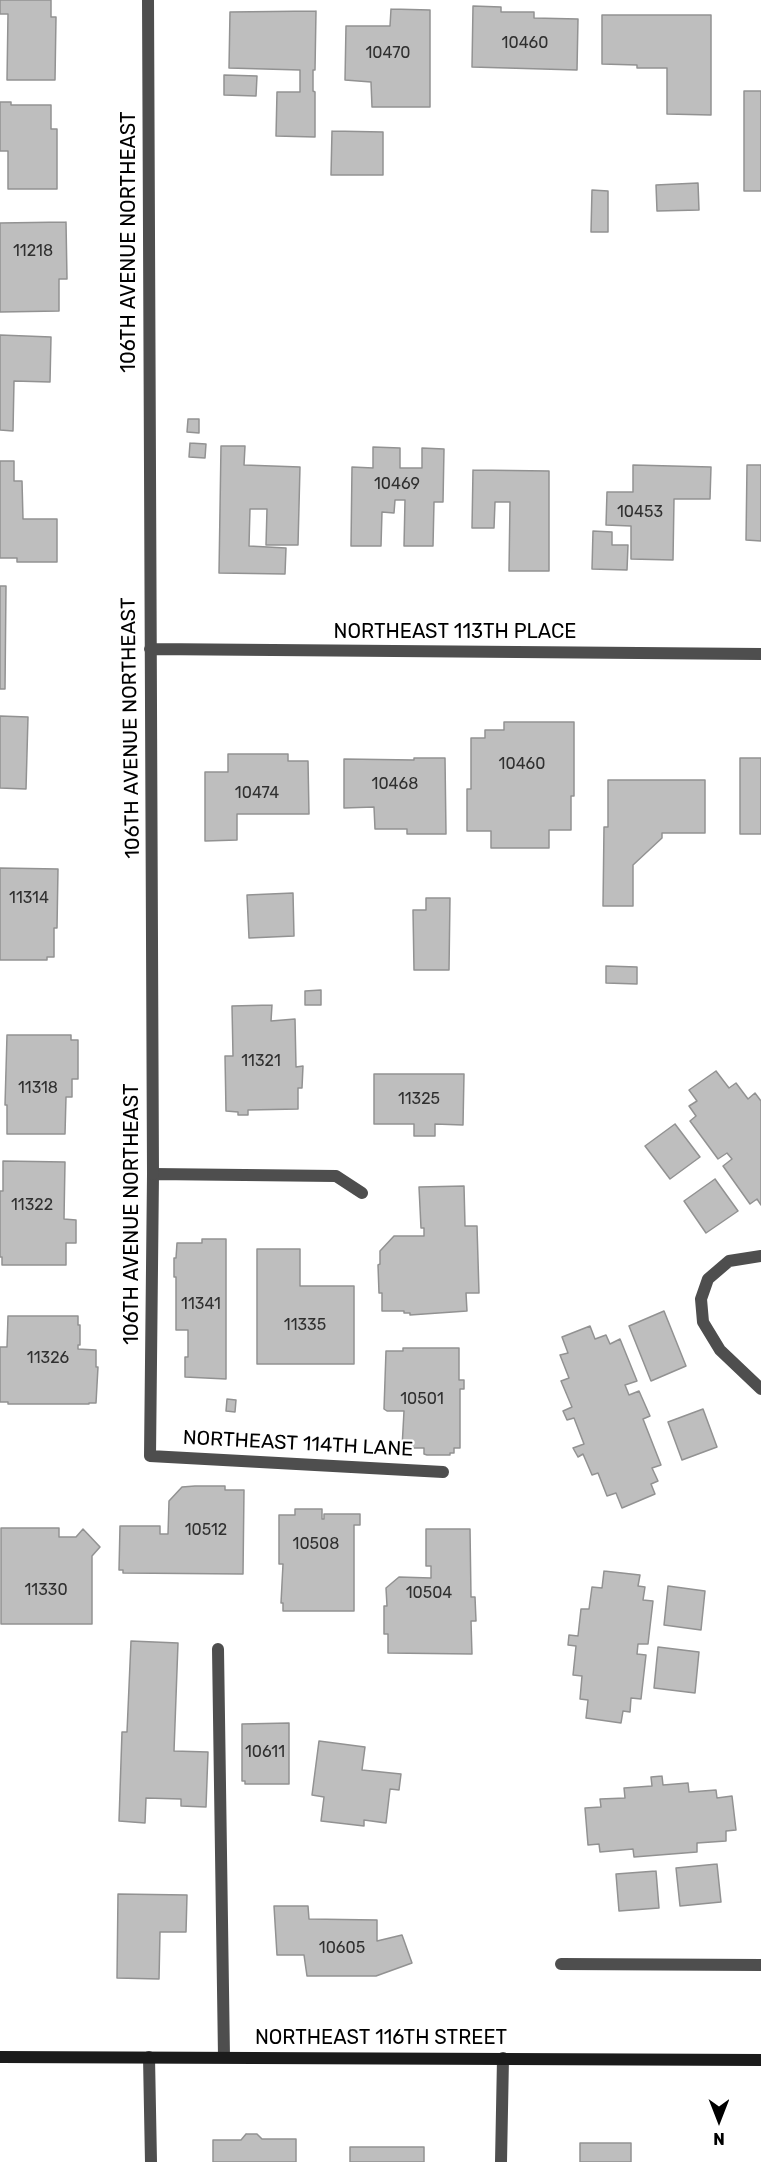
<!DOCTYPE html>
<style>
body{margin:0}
#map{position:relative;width:761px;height:2162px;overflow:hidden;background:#fff;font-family:Rubik,sans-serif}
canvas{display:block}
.north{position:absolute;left:689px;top:2090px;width:60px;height:60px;-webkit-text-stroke:4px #fff;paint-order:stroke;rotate:180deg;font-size:16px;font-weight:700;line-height:24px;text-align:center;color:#000}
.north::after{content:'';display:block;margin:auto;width:21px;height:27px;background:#000;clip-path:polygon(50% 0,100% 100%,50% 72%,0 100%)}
</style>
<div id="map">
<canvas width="761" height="2162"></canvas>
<div class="north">N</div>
</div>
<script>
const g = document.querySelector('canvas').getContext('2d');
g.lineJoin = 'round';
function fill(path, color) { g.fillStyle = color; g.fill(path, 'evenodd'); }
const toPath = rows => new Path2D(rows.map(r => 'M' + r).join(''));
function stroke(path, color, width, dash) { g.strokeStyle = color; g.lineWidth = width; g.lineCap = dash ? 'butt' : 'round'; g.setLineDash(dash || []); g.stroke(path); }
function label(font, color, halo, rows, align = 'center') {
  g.font = font + ' Rubik,sans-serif'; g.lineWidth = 4.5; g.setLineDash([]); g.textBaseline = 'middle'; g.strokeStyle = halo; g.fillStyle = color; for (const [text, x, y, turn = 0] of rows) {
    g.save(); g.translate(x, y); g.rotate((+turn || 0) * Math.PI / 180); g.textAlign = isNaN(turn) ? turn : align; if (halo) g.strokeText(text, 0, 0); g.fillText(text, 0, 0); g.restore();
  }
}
const building = toPath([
 [0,0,51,0,51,17,56,17,55,80,7,80,8,14,0,14,0,0],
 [473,6,501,7,501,12,534,12,534,18,578,19,577,70,472,67,473,6],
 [391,9,430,10,430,107,372,107,371,82,345,80,346,26,390,26,391,9],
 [316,11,315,70,313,70,313,91,315,92,315,137,276,136,277,92,300,92,300,70,229,68,230,12,316,11],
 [602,15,711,15,711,115,667,114,667,68,637,68,637,65,602,64,602,15],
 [224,75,257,76,256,96,224,95,224,75],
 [744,91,761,91,761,191,744,191,744,91],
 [0,102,11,102,11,105,51,105,51,129,57,129,57,189,8,189,8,151,0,151,0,102],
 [332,131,383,132,383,175,331,175,332,131],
 [698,183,699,210,657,211,656,185,698,183],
 [592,190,608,191,608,232,591,232,592,190],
 [66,222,67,279,59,279,59,311,0,312,0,223,66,222],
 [0,335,51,337,50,382,14,381,13,431,0,430,0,335],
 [188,419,199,419,199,433,187,432,188,419],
 [190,443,206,444,205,458,189,457,190,443],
 [221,446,245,446,244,465,300,467,298,545,266,545,267,509,250,509,249,546,286,548,285,574,219,573,221,446],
 [373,447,400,448,400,468,422,468,422,448,444,449,443,502,434,502,433,546,404,546,405,500,395,500,394,513,382,512,381,546,351,546,352,467,373,468,373,447],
 [0,461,14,461,14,481,22,481,23,519,57,519,57,562,17,562,17,558,0,558,0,461],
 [633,465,711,467,710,499,674,499,673,560,631,559,631,526,606,525,607,492,633,492,633,465],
 [747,465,761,465,761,541,746,540,747,465],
 [473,470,549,471,549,571,509,571,510,502,495,502,494,528,472,528,473,470],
 [593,531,612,532,612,545,628,545,627,570,592,569,593,531],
 [0,586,6,586,5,689,0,689,0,586],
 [0,716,28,717,26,789,0,788,0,716],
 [504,722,574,722,574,796,571,796,571,830,549,830,549,848,491,848,491,831,467,831,467,789,471,789,471,738,485,738,485,730,504,730,504,722],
 [228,754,288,754,288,761,308,761,309,814,237,814,237,840,205,841,205,772,228,772,228,754],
 [414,758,445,758,446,834,407,834,407,829,375,829,374,807,344,808,344,759,414,760,414,758],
 [740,758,761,758,761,834,740,834,740,758],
 [608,780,705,780,705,833,662,833,662,838,633,865,633,906,603,906,604,827,608,827,608,780],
 [0,868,58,869,57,928,54,928,54,957,47,957,47,960,0,960,0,868],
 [293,893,294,936,249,938,247,895,293,893],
 [426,898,450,898,449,970,414,970,413,910,426,910,426,898],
 [606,966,637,967,637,984,606,983,606,966],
 [321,990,321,1005,305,1005,305,991,321,990],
 [272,1005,271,1021,295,1019,296,1067,303,1066,302,1088,298,1088,298,1109,248,1110,248,1115,238,1115,238,1112,226,1111,225,1056,233,1056,232,1006,272,1005],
 [7,1035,71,1035,71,1040,78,1040,78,1079,72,1079,72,1097,66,1097,65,1134,7,1134,7,1105,5,1105,7,1035],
 [716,1071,729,1088,736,1083,748,1099,755,1093,761,1101,761,1205,757,1199,750,1204,723,1166,732,1159,727,1153,718,1159,690,1121,696,1116,689,1106,697,1101,689,1090,716,1071],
 [374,1074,464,1074,463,1125,435,1124,435,1136,414,1136,414,1124,374,1124,374,1074],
 [675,1124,700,1157,670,1179,645,1146,675,1124],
 [3,1161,65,1162,64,1219,76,1220,76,1243,66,1243,66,1265,2,1265,2,1257,0,1257,0,1191,3,1191,3,1161],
 [715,1179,738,1211,706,1233,684,1201,715,1179],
 [464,1186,465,1226,477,1226,479,1293,466,1293,467,1311,410,1315,410,1313,404,1313,404,1311,382,1311,382,1293,379,1293,378,1265,380,1264,380,1251,394,1236,424,1236,424,1228,421,1228,419,1187,464,1186],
 [202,1239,226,1239,226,1379,185,1377,185,1357,188,1357,188,1330,176,1330,176,1277,174,1277,174,1258,176,1258,177,1243,202,1243,202,1239],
 [257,1249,300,1249,300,1286,354,1286,354,1364,257,1364,257,1249],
 [664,1311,686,1366,651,1381,629,1326,664,1311],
 [8,1316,78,1316,78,1325,80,1325,80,1345,78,1345,78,1349,96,1350,96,1367,98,1367,96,1403,89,1403,89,1404,8,1404,8,1402,0,1402,0,1347,7,1347,8,1316],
 [590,1326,595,1339,606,1335,610,1344,620,1339,637,1381,625,1385,629,1395,639,1391,650,1416,643,1419,661,1465,652,1468,658,1481,651,1484,655,1494,622,1508,616,1493,607,1496,598,1473,592,1475,583,1454,578,1457,573,1448,584,1444,574,1418,567,1420,563,1411,572,1407,561,1381,569,1378,560,1355,568,1353,562,1337,590,1326],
 [403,1348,459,1348,459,1380,464,1380,464,1389,460,1389,460,1448,454,1448,454,1453,450,1453,450,1455,427,1455,424,1454,424,1448,402,1448,404,1411,387,1411,384,1409,386,1351,403,1351,403,1348],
 [227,1399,236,1400,235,1412,226,1411,227,1399],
 [703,1409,717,1447,682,1460,668,1422,703,1409],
 [195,1486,225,1486,225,1490,244,1490,243,1574,123,1573,123,1570,119,1570,120,1526,160,1526,160,1534,168,1534,169,1501,182,1487,195,1486],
 [295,1509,322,1509,322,1519,324,1519,324,1514,360,1514,360,1525,354,1525,354,1611,283,1611,283,1603,281,1603,283,1564,279,1564,279,1515,295,1515,295,1509],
 [1,1528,59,1528,59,1537,76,1537,83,1529,100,1547,92,1556,92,1624,1,1624,1,1528],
 [426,1529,470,1529,471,1597,475,1597,476,1621,471,1621,472,1654,388,1653,388,1634,384,1634,384,1606,387,1606,386,1588,399,1577,431,1578,431,1566,426,1566,426,1529],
 [604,1571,640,1575,638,1586,645,1587,643,1600,653,1601,648,1644,638,1644,637,1654,646,1655,641,1699,631,1698,630,1712,623,1711,621,1723,586,1718,588,1700,580,1699,582,1676,573,1675,576,1646,568,1645,569,1635,578,1636,581,1609,589,1609,592,1587,602,1588,604,1571],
 [668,1586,705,1591,701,1630,664,1625,668,1586],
 [131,1641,178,1643,174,1751,208,1752,206,1807,181,1806,181,1799,146,1798,145,1823,119,1821,122,1732,127,1732,131,1641],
 [658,1647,699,1652,695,1693,654,1688,658,1647],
 [289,1723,289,1784,245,1784,245,1781,242,1781,242,1724,289,1723],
 [319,1741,365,1747,362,1770,401,1774,399,1790,390,1789,386,1823,364,1820,364,1826,321,1821,324,1797,312,1795,319,1741],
 [662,1776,663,1785,688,1783,689,1792,716,1790,717,1798,732,1796,736,1830,726,1831,726,1841,697,1843,697,1852,634,1857,633,1849,600,1852,599,1844,588,1845,585,1808,601,1807,600,1799,625,1798,624,1788,652,1786,651,1777,662,1776],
 [717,1864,721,1902,680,1906,676,1868,717,1864],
 [656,1871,659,1908,619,1911,616,1874,656,1871],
 [118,1894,187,1895,186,1932,160,1932,159,1979,117,1978,118,1894],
 [274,1906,308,1906,309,1919,377,1920,377,1941,402,1935,412,1963,376,1976,307,1976,304,1955,277,1955,274,1906],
 [246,2134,257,2134,262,2139,296,2139,296,2162,213,2162,213,2140,241,2140,246,2134],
 [580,2143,631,2143,631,2162,580,2162,580,2143],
 [350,2147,424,2147,424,2162,350,2162,350,2147]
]);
fill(building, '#bebebe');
stroke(building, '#929292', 1.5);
stroke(toPath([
 [362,1193,336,1176,153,1174,150,1456,443,1472],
 [218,1649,224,2057],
 [149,2057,151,2162]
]), '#4e4e4e', 12);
stroke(toPath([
 [148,0,153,1174],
 [150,649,761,654],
 [761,1256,729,1261,708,1279,701,1299,703,1322,720,1350,761,1389],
 [561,1964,761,1965],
 [501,2162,503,2058]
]), '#4e4e4e', 12);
stroke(toPath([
 [0,2057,761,2060]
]), '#1b1b1b', 12);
label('16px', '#303030', null, [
 ["10460",525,43],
 ["10470",388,53],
 ["11218",33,251],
 ["10469",397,484],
 ["10453",640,512],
 ["10460",522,764],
 ["10468",395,784],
 ["10474",257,793],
 ["11314",29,898],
 ["11321",261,1061],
 ["11318",38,1088],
 ["11325",419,1099],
 ["11322",32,1205],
 ["11341",201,1304],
 ["11335",305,1325],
 ["11326",48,1358],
 ["10501",422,1399],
 ["10512",206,1530],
 ["10508",316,1544],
 ["11330",46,1590],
 ["10504",429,1593],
 ["10611",265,1752],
 ["10605",342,1948]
]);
label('20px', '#000', '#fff', [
 ["106TH AVENUE NORTHEAST",129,242,-90],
 ["NORTHEAST 113TH PLACE",455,632],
 ["106TH AVENUE NORTHEAST",131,728,-91],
 ["106TH AVENUE NORTHEAST",132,1214,-90],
 ["NORTHEAST 114TH LANE",298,1444,3],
 ["NORTHEAST 116TH STREET",381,2038]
]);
</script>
